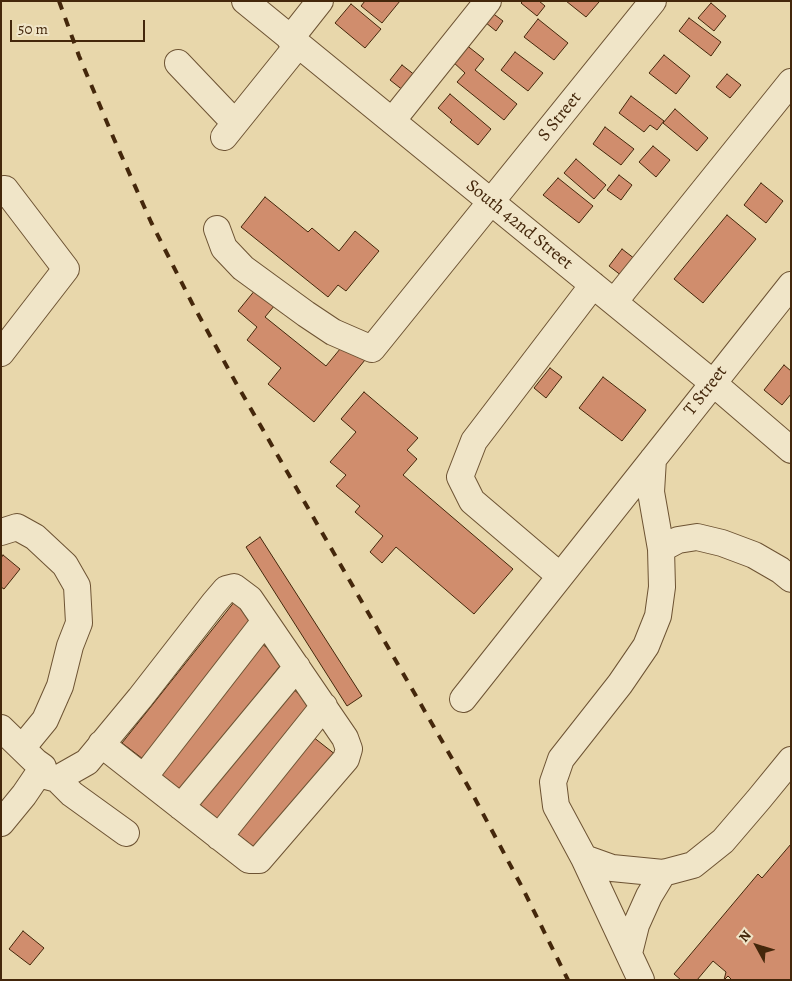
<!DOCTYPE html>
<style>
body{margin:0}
#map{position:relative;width:792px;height:981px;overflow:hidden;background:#e8d7ab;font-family:Alegreya,serif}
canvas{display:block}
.frame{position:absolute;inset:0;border:2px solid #44270b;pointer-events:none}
.north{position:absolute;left:732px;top:921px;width:50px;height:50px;-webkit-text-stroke:4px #f0e5c8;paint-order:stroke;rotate:309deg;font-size:14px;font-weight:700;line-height:20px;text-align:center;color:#44270b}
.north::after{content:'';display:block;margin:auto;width:18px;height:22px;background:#44270b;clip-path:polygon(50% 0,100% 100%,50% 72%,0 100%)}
.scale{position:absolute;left:10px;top:20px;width:135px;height:22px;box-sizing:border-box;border:2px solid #44270b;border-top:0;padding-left:6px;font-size:15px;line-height:18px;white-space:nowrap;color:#44270b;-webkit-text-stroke:4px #f0e5c8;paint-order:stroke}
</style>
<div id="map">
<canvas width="792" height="981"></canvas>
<div class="frame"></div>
<div class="north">N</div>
<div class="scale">50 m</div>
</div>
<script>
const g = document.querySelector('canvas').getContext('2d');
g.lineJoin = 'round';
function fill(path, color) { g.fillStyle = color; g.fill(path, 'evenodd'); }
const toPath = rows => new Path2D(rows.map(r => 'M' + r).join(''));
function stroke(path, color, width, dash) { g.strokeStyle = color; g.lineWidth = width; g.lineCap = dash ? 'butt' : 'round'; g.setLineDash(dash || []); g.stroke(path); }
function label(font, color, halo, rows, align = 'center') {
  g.font = font + ' Alegreya,serif'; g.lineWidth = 4.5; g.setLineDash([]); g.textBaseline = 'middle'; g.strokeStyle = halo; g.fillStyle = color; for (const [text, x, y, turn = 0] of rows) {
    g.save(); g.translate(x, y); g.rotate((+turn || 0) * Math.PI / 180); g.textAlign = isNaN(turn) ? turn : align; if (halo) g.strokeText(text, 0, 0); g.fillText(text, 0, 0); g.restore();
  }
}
const building = toPath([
 [365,1,400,1,382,23,361,6,365,1],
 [523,1,539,1,545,6,537,16,521,3,523,1],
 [566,1,598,1,599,2,586,17,566,1],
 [711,3,726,16,714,31,698,18,711,3],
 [351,4,381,29,365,48,335,23,351,4],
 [487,9,503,21,496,31,480,18,487,9],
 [689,18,721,42,711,56,679,31,689,18],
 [538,19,568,43,554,60,524,37,538,19],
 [465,44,484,59,475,70,517,104,504,120,457,82,465,73,452,61,465,44],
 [515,52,543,73,528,91,501,70,515,52],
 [664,55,690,76,676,94,649,73,664,55],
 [402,65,416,76,404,91,390,80,402,65],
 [727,74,741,85,730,98,716,87,727,74],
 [450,94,491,129,478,145,450,122,452,120,438,108,450,94],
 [631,96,664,121,657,130,650,125,644,132,619,113,631,96],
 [675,109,708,138,697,151,663,123,675,109],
 [605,127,634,149,621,165,593,144,605,127],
 [653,146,670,160,656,177,639,162,653,146],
 [576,159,606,185,594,199,564,173,576,159],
 [619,175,632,185,621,200,607,190,619,175],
 [558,178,593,206,579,223,543,195,558,178],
 [761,183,783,201,766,223,744,205,761,183],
 [265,197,308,232,312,228,339,251,355,231,379,251,346,291,338,285,328,297,241,227,265,197],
 [727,215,756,239,703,303,674,279,727,215],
 [622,249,635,259,622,276,609,266,622,249],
 [256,289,275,305,265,317,326,366,345,343,365,360,314,422,268,384,281,368,247,340,257,327,238,311,256,289],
 [784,365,791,371,791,394,782,405,764,390,784,365],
 [550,368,562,377,546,398,534,388,550,368],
 [603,377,646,410,622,441,579,408,603,377],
 [364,392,418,438,407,450,417,459,403,475,513,569,474,614,396,547,382,563,370,552,383,536,355,512,360,506,336,486,346,475,330,462,356,432,341,419,364,392],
 [260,537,362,696,347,706,246,547,260,537],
 [3,555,20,569,4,589,1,587,1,558,3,555],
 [235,601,256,618,143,759,122,743,235,601],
 [257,640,284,661,181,790,154,769,257,640],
 [286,683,312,705,220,821,193,799,286,683],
 [308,733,336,755,259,851,232,830,308,733],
 [791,844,791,980,732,980,728,976,724,980,726,972,713,961,697,980,681,980,674,974,758,874,762,878,791,844],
 [23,931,44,948,30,965,9,949,23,931]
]);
fill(building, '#d08d6d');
stroke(building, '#44270b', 1);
const minor = toPath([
 [245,1,713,383,791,450],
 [290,39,320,1],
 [178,63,235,123],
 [392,121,488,1],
 [224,137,298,45],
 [1,194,5,189,66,269,1,353],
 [217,229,224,248,243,268,306,314,333,332,372,349,653,1],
 [614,302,791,82],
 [653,459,651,492,661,549,662,587,658,616,646,646,620,684,561,759,553,782,556,806,584,858,612,868,663,873,693,865,723,841,759,799,791,760],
 [1,532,17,527,35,537,65,565,77,586,79,623,70,646,60,686,45,720,22,748],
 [661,549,678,540,697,537,722,543,754,555,780,570,791,579],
 [560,576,472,501,460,477,474,441,593,285],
 [463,699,791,285],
 [1,728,36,762,43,767,24,795,1,823],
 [38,774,57,779,87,762,140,698,214,603,226,589,234,587,250,599,345,738,349,749,346,759,259,860,249,860,101,744],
 [144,777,265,621],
 [57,779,72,794,126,833],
 [181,807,297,667],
 [219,837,324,706],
 [584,858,641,980],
 [629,953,636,925,649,896,663,873]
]);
stroke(minor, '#6d5333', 28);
stroke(minor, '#f0e5c8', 26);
stroke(toPath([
 [59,1,79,56,114,139,151,222,192,303,236,383,473,795,522,887,568,980]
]), '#44270b', 4, [9, 9]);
label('18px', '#44270b', '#f0e5c8', [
 ["S Street",560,117,-51],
 ["South 42nd Street",519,225,39],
 ["T Street",706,391,-52]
]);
</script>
